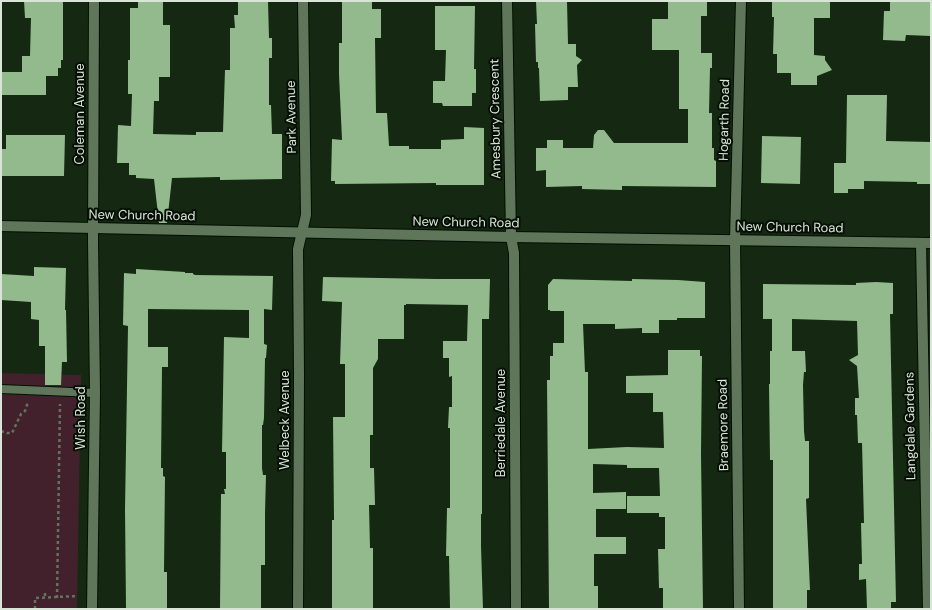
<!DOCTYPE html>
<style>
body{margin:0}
#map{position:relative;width:932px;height:610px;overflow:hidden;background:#142812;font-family:"DM Sans",sans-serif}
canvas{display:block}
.frame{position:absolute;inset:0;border:2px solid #d9e6d7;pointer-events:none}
</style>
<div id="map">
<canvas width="932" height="610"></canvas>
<div class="frame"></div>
</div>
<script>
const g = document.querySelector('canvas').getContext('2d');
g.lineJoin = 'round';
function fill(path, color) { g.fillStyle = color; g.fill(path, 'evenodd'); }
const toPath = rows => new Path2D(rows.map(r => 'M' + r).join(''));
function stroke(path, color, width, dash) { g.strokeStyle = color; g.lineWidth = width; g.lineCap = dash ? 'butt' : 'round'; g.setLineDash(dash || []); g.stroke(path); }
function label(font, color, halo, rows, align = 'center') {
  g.font = font + ' "DM Sans",sans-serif'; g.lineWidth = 4; g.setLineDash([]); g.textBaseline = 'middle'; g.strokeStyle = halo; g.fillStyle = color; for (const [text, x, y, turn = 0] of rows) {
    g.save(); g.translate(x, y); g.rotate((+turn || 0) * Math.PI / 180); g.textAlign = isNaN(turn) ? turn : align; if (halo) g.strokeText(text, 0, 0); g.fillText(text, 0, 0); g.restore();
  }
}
fill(toPath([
 [1,373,81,375,77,609,1,609]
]), '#42212d');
fill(toPath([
 [24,1,63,1,63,60,61,60,61,68,58,68,58,76,46,76,46,95,1,95,1,72,22,72,22,56,30,56,31,18,25,18],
 [238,1,268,1,269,38,272,38,272,58,269,58,269,105,271,105,272,134,282,134,282,179,220,180,220,177,172,178,167,223,159,223,154,179,136,178,136,175,129,175,129,163,117,163,118,125,131,126,132,94,128,94,128,60,130,60,130,8,138,8,138,2,163,2,163,25,170,25,170,77,159,77,159,101,154,101,153,134,196,135,196,132,223,132,225,70,230,70,230,28,235,28,234,15,238,15],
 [342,1,372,1,372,9,381,9,381,38,375,38,376,113,387,113,389,146,409,146,409,149,441,149,441,140,464,139,464,127,484,128,484,185,436,185,436,183,335,184,335,181,331,181,332,139,342,140,339,74,339,43,342,43],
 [536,1,567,1,568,44,576,44,576,56,582,60,577,65,578,87,568,87,568,100,540,101,539,68,538,68,538,62,536,62,535,24,537,24],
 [668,1,707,1,707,16,701,16,701,53,712,53,712,68,710,68,709,113,712,113,712,148,714,148,714,160,716,161,716,187,622,186,622,190,582,189,582,186,546,187,546,170,536,171,536,148,547,148,547,140,563,140,563,148,593,148,594,135,598,130,604,130,614,143,688,143,688,109,679,109,679,50,652,50,652,19,668,19],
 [772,1,830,1,830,18,814,18,814,55,825,56,825,60,832,70,817,76,817,85,791,85,791,73,777,73,777,54,773,54,774,17,772,17],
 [890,1,931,1,931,36,906,35,905,41,883,40,884,11,890,11],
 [435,6,475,6,474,69,476,69,476,93,472,93,472,106,443,106,442,103,433,103,433,81,445,81,446,50,435,50],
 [847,95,887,95,886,141,931,142,931,184,917,184,917,182,864,181,864,189,848,189,848,193,834,193,834,163,846,163],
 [6,135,65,135,64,176,1,176,1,149,6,149],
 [762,136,801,137,800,184,761,183],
 [34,267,66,268,65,310,66,310,67,362,62,362,61,385,45,385,45,346,39,346,39,320,31,319,31,302,1,300,1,274,34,276],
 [136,269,185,272,185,273,193,273,193,274,195,275,273,276,272,310,264,309,264,344,267,345,266,358,265,358,264,418,263,425,262,425,262,468,263,475,266,475,265,513,265,565,261,565,261,609,220,609,221,494,225,494,224,489,226,489,226,452,222,452,224,337,249,338,249,310,148,309,148,347,168,347,168,367,162,367,161,468,163,468,163,476,165,477,164,572,167,572,167,609,126,609,125,509,128,326,123,325,124,273,136,274],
 [323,277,437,279,490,279,489,319,482,319,482,514,481,514,481,546,483,609,450,609,449,556,446,556,447,508,450,508,450,428,448,428,449,407,452,407,452,376,449,377,449,358,443,358,443,341,467,341,468,305,406,304,406,305,404,305,404,339,378,339,378,359,373,368,373,435,370,435,370,468,374,468,375,505,369,505,370,548,373,548,373,609,332,609,332,520,334,520,333,417,345,417,345,364,340,364,342,302,322,301],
 [553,279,632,281,632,279,678,280,705,282,705,318,677,318,677,320,659,320,659,333,642,333,642,328,615,329,615,324,583,324,585,372,588,372,588,449,627,447,664,448,663,412,653,412,653,393,626,393,626,376,668,375,668,350,700,350,700,356,702,356,701,454,703,609,663,609,663,588,659,588,658,549,665,549,665,517,659,517,659,513,627,513,627,496,660,496,659,468,627,468,627,465,593,464,593,493,626,492,626,509,596,509,596,537,626,537,626,554,594,554,594,586,598,586,598,609,549,609,547,380,550,380,550,356,553,356,553,343,564,343,564,311,550,311,550,310,548,310,548,285],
 [876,282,893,283,893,314,890,314,896,602,891,602,891,609,867,609,866,579,859,580,859,564,862,564,861,523,864,523,862,443,858,443,857,415,855,415,855,398,859,398,857,366,849,360,858,355,857,321,792,319,792,351,805,351,806,372,804,372,803,385,804,431,805,441,809,441,809,498,806,499,810,590,807,590,807,609,773,609,773,460,770,460,769,384,770,384,770,351,772,351,772,319,763,319,763,284,856,285,856,283]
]), '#92ba8c');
const lane = toPath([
 [1,389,95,393]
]);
const street = toPath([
 [507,1,511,237,514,253,516,609],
 [921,243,928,609],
 [92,609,95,393,93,241,94,1],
 [298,609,299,375,298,249,306,215,303,1],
 [739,609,735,240,741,1]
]);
const secondary = toPath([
 [1,226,511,237,931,243]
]);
stroke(lane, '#011100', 10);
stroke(street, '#011100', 12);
stroke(secondary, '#011100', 12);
stroke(toPath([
 [1,431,7,433,12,433,21,414,25,411,28,402],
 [45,593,45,598],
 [57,598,60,404],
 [35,609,35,598,78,596]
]), '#627360', 2.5, [3, 3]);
stroke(lane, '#5f765b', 8);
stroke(street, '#5f765b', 10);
stroke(secondary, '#5f765b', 10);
label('13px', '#d9e6d7', '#060f05', [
 ["Coleman Avenue",81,114,-90],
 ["Park Avenue",292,117,-91],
 ["Amesbury Crescent",496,119,-91],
 ["Hogarth Road",725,120,-89],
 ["New Church Road",142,216,1],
 ["New Church Road",466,223,1],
 ["New Church Road",790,228,1],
 ["Wish Road",82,418,-90],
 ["Welbeck Avenue",286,420,-90],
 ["Berriedale Avenue",502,423,-90],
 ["Braemore Road",724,425,-91],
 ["Langdale Gardens",911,426,-91]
]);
</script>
